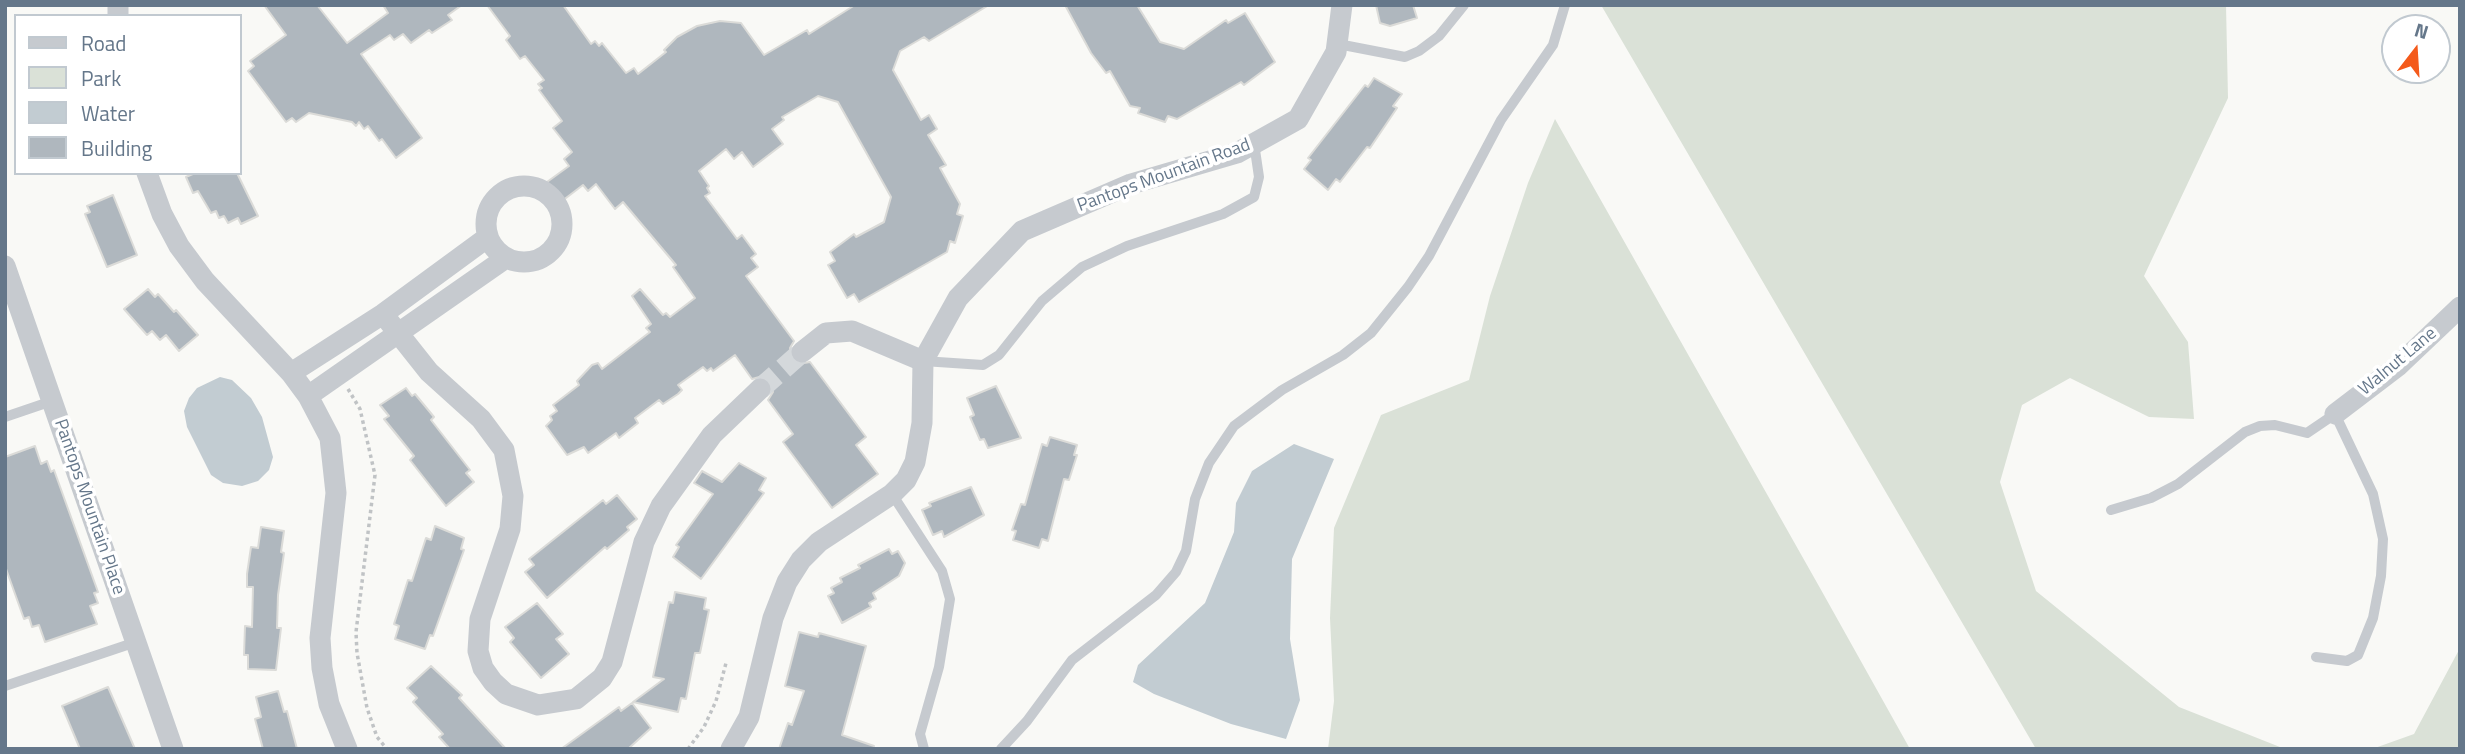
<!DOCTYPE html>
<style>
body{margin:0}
#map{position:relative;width:2465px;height:754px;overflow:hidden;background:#f9f9f6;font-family:"Titillium Web",sans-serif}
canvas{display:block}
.frame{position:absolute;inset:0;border:7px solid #65778a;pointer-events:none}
.legend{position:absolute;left:14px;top:14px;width:228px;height:161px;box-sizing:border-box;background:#fff;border:2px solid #c1c9d0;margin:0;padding:9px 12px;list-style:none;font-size:21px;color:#65778a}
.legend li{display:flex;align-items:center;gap:14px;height:35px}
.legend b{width:35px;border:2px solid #c1c9d0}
.north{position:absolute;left:2381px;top:14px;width:70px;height:70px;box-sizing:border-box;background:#fff;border:2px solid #c1c9d0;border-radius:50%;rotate:17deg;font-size:19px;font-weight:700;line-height:28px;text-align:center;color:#65778a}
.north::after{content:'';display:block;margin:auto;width:24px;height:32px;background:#f45a1b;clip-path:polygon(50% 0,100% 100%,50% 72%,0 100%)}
</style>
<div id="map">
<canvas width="2465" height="754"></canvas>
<div class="frame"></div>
<ul class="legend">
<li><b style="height:9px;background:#c6cacf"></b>Road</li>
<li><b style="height:19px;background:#dae1d7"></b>Park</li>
<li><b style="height:19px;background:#c2ccd2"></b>Water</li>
<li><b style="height:19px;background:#afb7be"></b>Building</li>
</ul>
<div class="north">N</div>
</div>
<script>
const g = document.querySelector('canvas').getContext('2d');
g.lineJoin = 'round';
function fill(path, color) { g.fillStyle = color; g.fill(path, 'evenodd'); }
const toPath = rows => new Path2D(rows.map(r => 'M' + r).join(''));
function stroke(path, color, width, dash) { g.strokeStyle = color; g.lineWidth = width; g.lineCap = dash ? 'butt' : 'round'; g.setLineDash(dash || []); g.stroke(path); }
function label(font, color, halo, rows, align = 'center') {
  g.font = font + ' "Titillium Web",sans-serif'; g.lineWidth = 7; g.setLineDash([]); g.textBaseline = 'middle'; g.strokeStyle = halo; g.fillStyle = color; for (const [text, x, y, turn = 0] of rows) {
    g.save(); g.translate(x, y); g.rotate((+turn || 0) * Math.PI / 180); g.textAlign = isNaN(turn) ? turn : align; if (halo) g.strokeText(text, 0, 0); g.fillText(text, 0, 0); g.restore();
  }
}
fill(toPath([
 [1601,5,2226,5,2228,98,2144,276,2188,342,2194,419,2149,417,2070,378,2022,405,2000,482,2036,591,2179,707,2285,749,2036,749],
 [1555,119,1820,588,1910,749,1328,749,1334,701,1330,618,1334,528,1381,415,1469,380,1490,296,1528,183],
 [2460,648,2460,749,2372,749,2414,734]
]), '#dae1d7');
fill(toPath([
 [220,377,232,380,251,398,262,417,273,457,269,470,258,481,242,486,223,483,211,475,187,427,184,411,189,398,197,388],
 [1294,444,1334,459,1292,559,1290,639,1300,700,1286,739,1231,724,1154,694,1133,682,1138,665,1205,603,1234,532,1236,503,1252,471]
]), '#c2ccd2');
const building = toPath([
 [264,5,317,5,347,43,388,13,383,5,462,5,448,15,452,20,432,33,429,30,411,43,403,34,394,40,390,35,361,54,422,138,396,158,382,139,379,141,368,126,364,129,359,122,356,126,352,122,309,113,296,122,292,118,286,122,248,71,254,66,250,61,286,35,264,5],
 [487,5,563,5,591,44,595,41,599,46,602,43,626,73,634,68,638,74,666,52,664,50,677,37,697,26,720,21,741,23,764,55,807,30,809,34,855,5,989,5,929,41,924,37,900,51,893,70,921,120,929,115,937,129,928,135,946,165,940,168,960,204,957,214,963,216,955,243,950,241,947,252,859,302,854,294,847,298,828,265,835,261,830,252,854,234,856,237,884,222,891,197,838,102,818,96,782,117,784,120,772,129,783,144,753,167,742,152,734,159,726,149,699,171,709,186,707,188,710,193,705,196,737,239,742,235,756,254,751,258,758,267,746,276,794,341,790,348,791,360,798,364,810,362,866,437,856,445,878,474,832,508,783,442,793,434,768,400,773,392,770,380,763,376,752,379,735,355,713,371,711,368,707,371,703,367,678,385,682,390,678,394,663,404,659,400,635,418,638,423,619,438,616,433,588,453,584,447,567,455,546,426,552,420,550,416,557,411,553,405,579,385,577,381,592,365,598,363,602,369,650,332,646,328,651,324,632,296,640,289,663,315,666,313,670,317,695,298,673,267,676,265,623,202,615,209,596,184,588,191,583,185,562,201,547,182,569,166,564,159,572,152,553,128,562,121,539,90,542,88,538,84,544,80,525,56,520,59,506,40,510,36,487,5],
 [1065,5,1137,5,1160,42,1184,49,1226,20,1228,23,1245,13,1275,62,1244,85,1241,82,1177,119,1168,116,1165,122,1138,113,1140,108,1130,106,1110,71,1106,73,1091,53,1065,5],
 [1376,5,1413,5,1417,18,1390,26,1380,23,1376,5],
 [1374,78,1402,94,1393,106,1397,108,1370,148,1367,147,1340,182,1336,179,1328,190,1304,169,1311,160,1308,158,1365,85,1368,87,1374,78],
 [195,173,237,173,258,216,241,224,238,218,228,223,224,216,219,218,216,211,211,213,198,191,193,193,186,177,195,173],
 [113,195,137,255,107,267,85,214,90,212,87,206,113,195],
 [148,289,155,297,158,294,174,312,176,310,198,335,179,351,166,335,160,340,152,331,147,335,124,309,148,289],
 [996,386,1021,438,988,448,984,439,980,440,970,417,974,415,967,398,996,386],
 [406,388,412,396,415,394,434,417,431,420,470,470,466,473,474,482,446,506,410,460,414,456,384,419,389,416,380,405,406,388],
 [1050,437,1077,445,1074,455,1077,455,1069,480,1064,479,1048,541,1042,539,1039,548,1013,540,1016,531,1012,530,1021,504,1025,505,1042,444,1047,446,1050,437],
 [35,446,41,464,47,461,51,472,54,470,98,592,94,593,98,603,90,606,97,624,45,642,39,625,32,627,29,617,24,619,5,566,5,457,35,446],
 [739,463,766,478,759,490,764,493,701,579,673,557,679,547,676,545,713,494,694,483,702,471,722,482,739,463],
 [971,487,984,515,944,537,942,531,933,535,922,510,931,506,929,503,971,487],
 [617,495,637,519,627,527,629,530,607,549,605,547,547,598,525,572,534,565,529,559,603,500,606,504,617,495],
 [435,526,464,538,461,549,464,550,433,636,430,635,425,649,395,639,399,626,394,624,408,580,412,581,426,538,431,540,435,526],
 [261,527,284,531,281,552,284,553,278,595,277,628,281,628,276,670,248,669,248,655,244,655,245,626,252,627,253,587,247,587,247,574,251,547,258,548,261,527],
 [889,549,892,554,898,551,905,563,899,576,873,593,876,599,869,603,871,607,842,623,828,596,834,593,831,588,842,582,840,578,860,568,858,565,889,549],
 [675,592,706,598,704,609,709,610,700,653,695,653,686,699,681,698,678,712,633,702,664,679,653,677,669,602,673,603,675,592],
 [537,603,563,634,556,639,569,654,541,678,510,642,514,638,505,627,537,603],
 [799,632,818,637,819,633,866,646,842,735,874,746,873,749,779,749,788,723,792,725,804,691,785,686,799,632],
 [431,666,462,695,459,698,506,749,450,749,439,737,443,734,413,702,417,698,407,688,431,666],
 [108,687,135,749,80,749,62,706,108,687],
 [278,691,284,712,287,711,297,749,263,749,255,719,261,717,256,697,278,691],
 [632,703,651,728,628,749,561,749,619,707,621,711,632,703]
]);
fill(building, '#afb7be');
stroke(building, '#dbdbd8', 2);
stroke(toPath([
 [760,389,802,352]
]), '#d4d8db', 21, [21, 10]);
stroke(toPath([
 [348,389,360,409,375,475,356,632,357,653,367,708,377,737,387,749],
 [688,749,704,727,716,701,726,663]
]), '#c0c3c5', 3.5, [3.5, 3.5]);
stroke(toPath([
 [1338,44,1405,57,1419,51,1439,36,1464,5],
 [923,361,983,365,999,355,1042,301,1082,267,1127,246,1223,214,1254,197,1259,177,1254,143],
 [5,417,52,401],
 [892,494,942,571,950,599,939,667,920,734,924,749],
 [2111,510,2151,498,2178,484,2245,432,2260,426,2275,425,2307,433,2335,414,2373,494,2383,539,2381,576,2373,618,2358,655,2347,661,2316,657],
 [5,686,136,642],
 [1001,749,1027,721,1072,660,1156,595,1176,572,1186,551,1195,499,1209,463,1234,426,1282,390,1343,355,1371,333,1408,287,1429,256,1501,120,1553,45,1565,5]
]), '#c6cacf', 10);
stroke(toPath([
 [118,16,118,5],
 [147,173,162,214,179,246,205,281,291,373,308,396,330,438,336,493,320,638,322,668,329,704,347,749],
 '486 224a38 38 0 1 1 76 0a38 38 0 1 1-76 0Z',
 [5,266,173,749],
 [383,314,429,372,481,419,504,450,513,496,510,529,480,619,478,651,483,668,493,682,506,694,538,705,576,699,602,678,612,662,644,542,661,506,712,435,760,389],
 [802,352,826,333,852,331,923,361],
 [291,373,383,314,488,237],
 [308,396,506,258],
 [2335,414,2398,366,2460,307],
 [731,749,749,717,773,618,787,582,801,560,819,542,892,494,906,480,915,462,922,423,923,361,958,298,1022,231,1131,184,1237,153,1298,119,1336,52,1342,5]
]), '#c6cacf', 21);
label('18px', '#65778a', '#fff', [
 ["Pantops Mountain Road",1164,176,-20],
 ["Walnut Lane",2398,362,-40],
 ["Pantops Mountain Place",89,507,71]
]);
</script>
